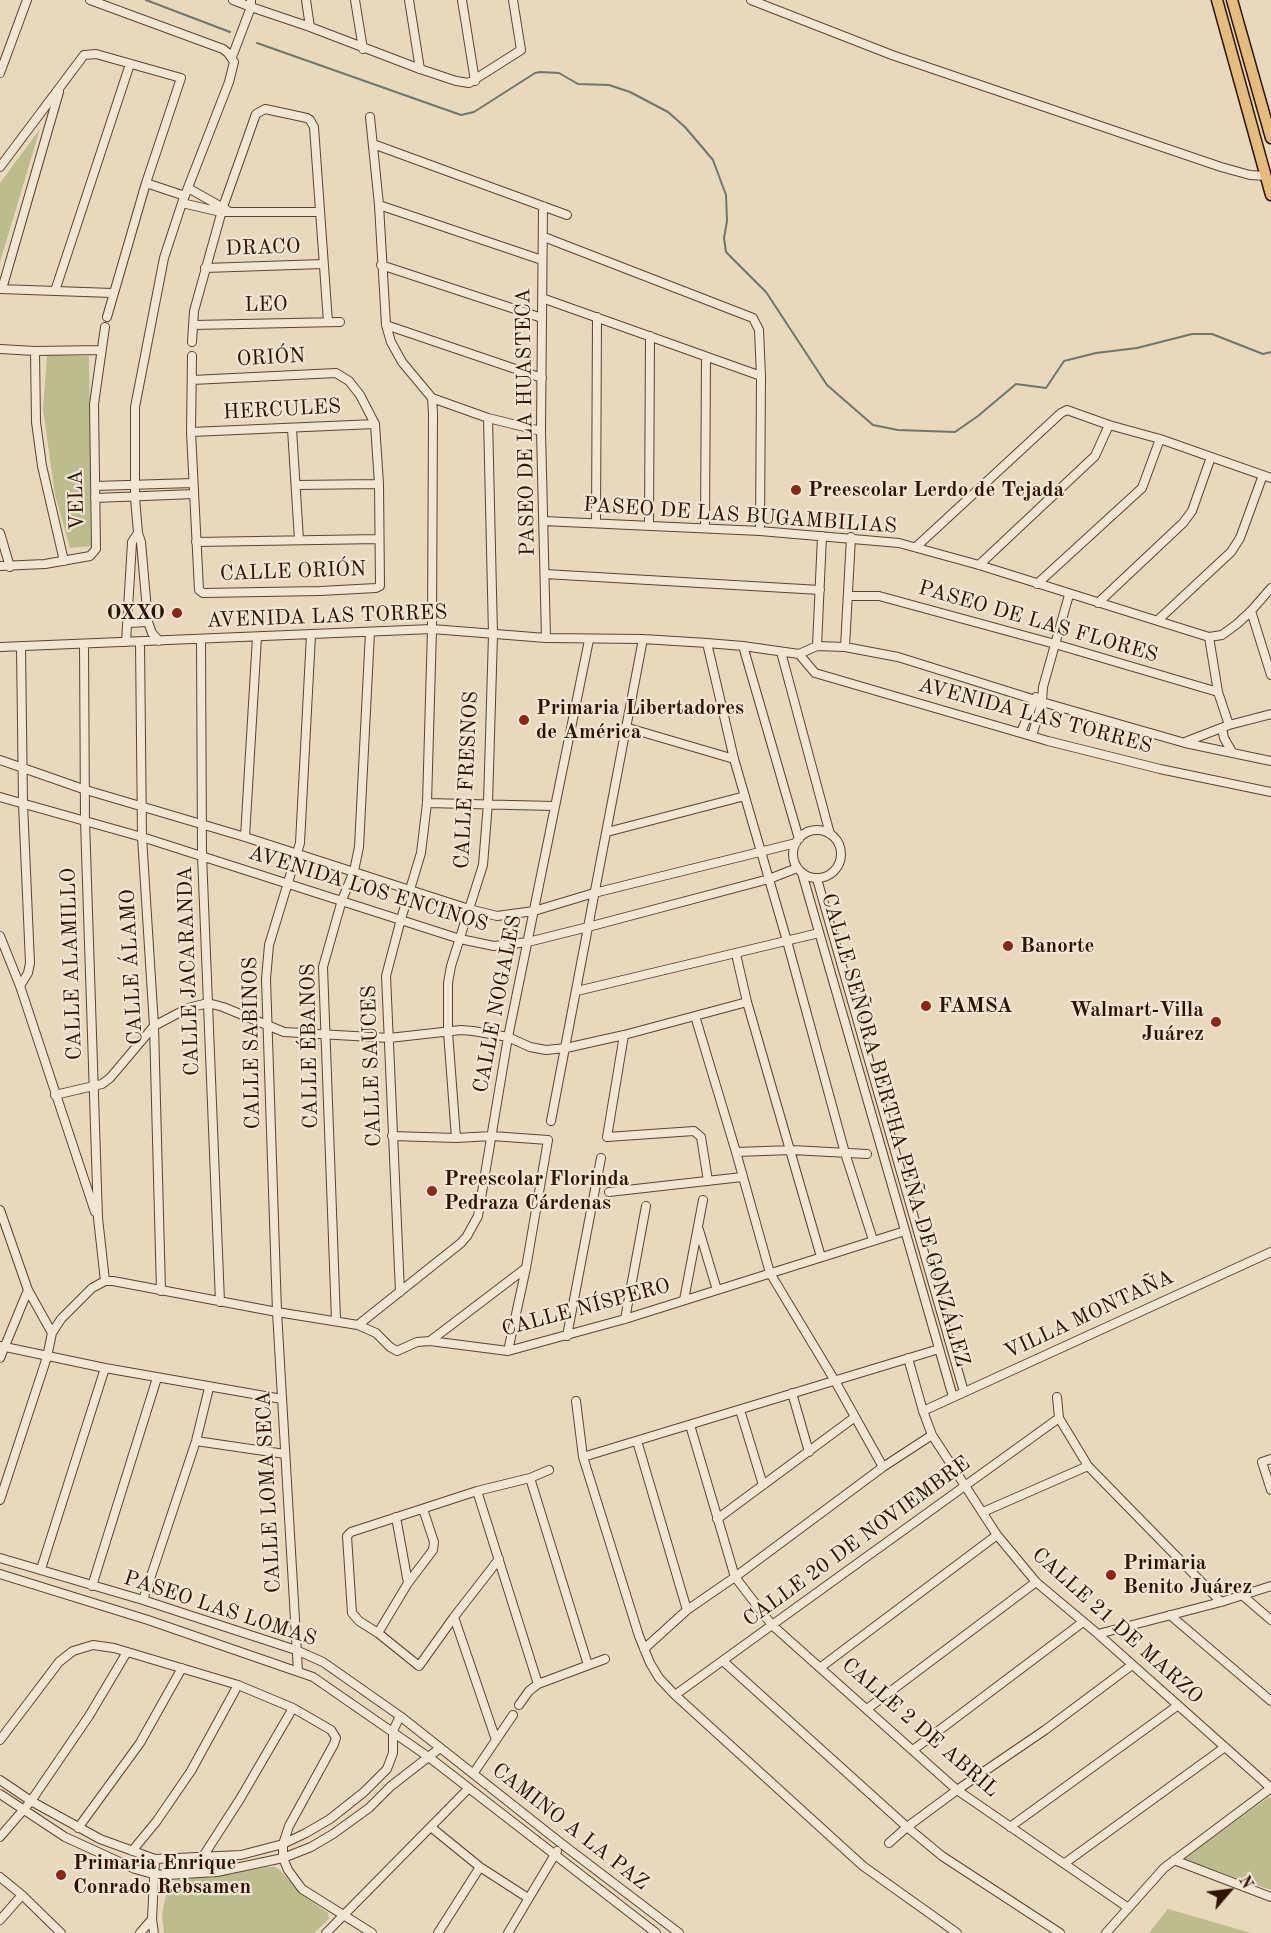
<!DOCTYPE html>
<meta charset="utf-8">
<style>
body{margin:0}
#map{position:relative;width:1271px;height:1933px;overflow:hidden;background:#e8d8bc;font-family:"Old Standard TT",serif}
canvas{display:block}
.north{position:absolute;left:1199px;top:1861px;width:60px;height:60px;-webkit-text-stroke:4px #f0e6d3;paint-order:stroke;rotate:62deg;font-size:16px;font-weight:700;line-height:24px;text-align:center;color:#2d1300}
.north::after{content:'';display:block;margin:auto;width:21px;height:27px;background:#2d1300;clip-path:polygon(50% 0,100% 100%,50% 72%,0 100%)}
</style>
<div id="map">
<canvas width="1271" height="1933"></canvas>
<div class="north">N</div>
</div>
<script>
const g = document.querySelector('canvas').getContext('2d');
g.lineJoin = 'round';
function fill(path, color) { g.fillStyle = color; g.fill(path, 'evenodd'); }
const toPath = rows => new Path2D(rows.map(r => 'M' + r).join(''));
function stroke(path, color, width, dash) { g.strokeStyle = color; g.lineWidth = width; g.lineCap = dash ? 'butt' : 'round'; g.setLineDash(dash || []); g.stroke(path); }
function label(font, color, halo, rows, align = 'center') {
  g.font = font + ' "Old Standard TT",serif'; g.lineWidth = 4.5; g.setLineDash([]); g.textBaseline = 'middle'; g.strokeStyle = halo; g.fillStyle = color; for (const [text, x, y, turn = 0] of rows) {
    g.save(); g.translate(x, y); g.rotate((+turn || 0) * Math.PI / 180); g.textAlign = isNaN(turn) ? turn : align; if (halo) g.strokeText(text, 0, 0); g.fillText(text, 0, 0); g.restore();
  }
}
fill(toPath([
 [40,129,0,262,0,183],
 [47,355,89,356,91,546,70,548,55,495,43,409],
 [1269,1797,1271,1799,1271,1890,1183,1859],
 [268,1867,275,1867,280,1870,300,1893,328,1913,329,1919,314,1933,164,1933,162,1915,164,1904,167,1892,174,1881,182,1878,215,1876],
 [1168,1909,1251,1933,1149,1933]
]), '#bcbd8c');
stroke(toPath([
 [146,0,230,32],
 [257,43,461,115,474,112,535,73,540,72,559,73,578,84,609,85,630,92,668,112,685,127,713,160,726,195,727,221,724,238,726,252,766,292,827,385,873,425,898,430,955,432,978,416,1016,384,1046,388,1064,361,1096,353,1137,348,1192,334,1212,334,1263,354,1271,352]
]), '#6e766e', 2);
const minor = toPath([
 [90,0,223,49,228,53,234,62,229,82,182,203,164,258,135,407,135,498,138,533,141,542,148,622,152,633,159,641],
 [233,0,251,7,251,0],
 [306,0,310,27],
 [355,0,363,49],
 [409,0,420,69],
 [462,0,475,81],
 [751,0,892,55,1221,167,1250,175,1266,176],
 [232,57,251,7,310,27,420,69,456,81,469,83,521,50,513,0],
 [0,73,27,0],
 [370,117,379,205,386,325,391,342,402,362,432,398,433,413,432,629,427,803,421,853,401,919,386,976,400,1292],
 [373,144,567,215],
 [0,167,84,55,96,54,181,78,146,183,107,317],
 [146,183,185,196],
 [188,188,227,210],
 [182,203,221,212,320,212],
 [379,205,542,260],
 [543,206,541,431,546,638],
 [544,237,753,318,759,330,761,376,760,531],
 [381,265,542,318],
 [205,268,323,264],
 [0,289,112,293],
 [2,289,59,92],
 [55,291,130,64],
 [542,298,761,376],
 [193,325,340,322],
 [386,325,542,378],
 [192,342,194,311,223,207,256,114,265,109,307,118,310,120,314,127,328,322],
 [0,349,35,351,101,350],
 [35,351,36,422,42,466,64,561],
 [192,380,336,373,349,381,360,395,375,424,379,484,380,586,376,588,320,591,203,593,199,590,191,432,192,356],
 [432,398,488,418,541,431],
 [292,429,299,540],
 [191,432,375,424],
 [296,485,379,484],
 [95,486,193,483],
 [95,498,194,494],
 [543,521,760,531,899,543,979,565,1209,637,1222,635,1237,624,1251,611,1271,588],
 [596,523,597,317],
 [649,525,650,336],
 [705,527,706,357],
 [0,533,10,567],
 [196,542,379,539],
 [916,547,1061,413,1067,410,1109,425,1160,439,1271,478],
 [979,565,1095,456,1109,425],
 [0,566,45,564,90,556,96,549,94,404,105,327],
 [545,574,820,590],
 [1037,584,1142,488,1160,439],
 [848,596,879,596,1055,644,1218,692],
 [1098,603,1183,523,1192,511,1211,457],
 [1251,611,1271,675],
 [1158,620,1231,552,1240,538,1263,475],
 [128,623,148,622],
 [1209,637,1218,692,1229,725],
 [201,639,202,855,220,1302],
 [126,642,132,542,138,533],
 [140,642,142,837,154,1026,161,1291],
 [707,643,734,759,787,941,845,1153,873,1240],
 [84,645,85,821,98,1218,105,1281],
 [743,646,799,839],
 [817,646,822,536],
 [0,647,432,629,546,638,643,639,707,643,743,646,799,654,817,646,845,647,898,657,1042,702,1185,743,1271,761],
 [845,647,851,537],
 [781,652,830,834],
 [799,654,815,673,1048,741,1160,769,1271,792],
 [625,727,734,759],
 [1222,728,1224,738,1232,752],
 [1021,732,1036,697],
 [1032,736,1042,702,1043,687,1069,595],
 [1185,742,1229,725,1271,714],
 [0,760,86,790,245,837,469,909,497,916,534,911,594,893,796,843],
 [0,797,142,837,460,939,494,946,528,942,588,927,769,879,797,868],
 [427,803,554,806],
 '793 854a24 24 0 1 1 48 0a24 24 0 1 1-48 0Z',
 [607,832,745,796],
 [245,837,257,637],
 [802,873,953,1397],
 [817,879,964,1392],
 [0,936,20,986,95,1212],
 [736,954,747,1002,821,1257],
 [20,986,28,973,30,963,23,804,21,646],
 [577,991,819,933],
 [695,1016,736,1152,770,1273,835,1381,883,1467],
 [624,1035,607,1137,694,1131,701,1137,708,1181],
 [55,1095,102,1084,110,1078,154,1026,188,1008,208,1003,223,1007,284,1032,389,1038,461,1030,473,1031,508,1037,530,1047,546,1050,566,1048,624,1035,747,1002],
 [551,1121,643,639],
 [392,1136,456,1138,492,1136,548,1140,526,1268,508,1351],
 [456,1138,448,1032,448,983,451,966,483,865,488,803,493,635,488,418],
 [736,1152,792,1150,867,1154],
 [609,1192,742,1177],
 [0,1210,28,1290,52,1333,47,1357,0,1500],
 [699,1230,717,1290],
 [684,1300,703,1200],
 [625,1319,646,1206],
 [336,1320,323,967,342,900,354,871,359,847,370,632],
 [358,1325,461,1243,467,1236,478,1216,508,1037,589,640],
 [52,1333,61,1319,92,1288,105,1281,113,1281,277,1312,358,1325,376,1333,390,1347,397,1351,417,1342,430,1341,508,1351,625,1319,905,1231],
 [567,1336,601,1158],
 [430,1341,526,1268],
 [0,1346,105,1368,282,1399],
 [0,1358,28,1290],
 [908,1358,923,1411,932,1435,997,1535,1036,1582,1098,1634,1271,1788],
 [792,1393,809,1452],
 [1057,1397,1059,1418,1088,1466,1221,1602],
 [576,1401,583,1457,639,1636,650,1663,659,1678,675,1695,863,1866,957,1933],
 [740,1410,763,1485],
 [923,1411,1271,1252],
 [690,1425,735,1577,772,1625,957,1790,1127,1907],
 [196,1441,285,1454],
 [637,1441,687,1610],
 [583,1457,939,1349],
 [1271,1459,1262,1462,1271,1490],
 [530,1478,588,1665],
 [477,1491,538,1684],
 [983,1512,1088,1466],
 [396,1517,408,1583],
 [717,1519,855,1417],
 [0,1558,143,1600,296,1650,323,1662,400,1716,562,1844,679,1933],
 [499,1559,454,1617,419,1666,378,1633,359,1621,352,1613,347,1536,351,1532,477,1491,530,1478,549,1470],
 [41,1569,105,1368],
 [0,1574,148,1620,313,1677,430,1758,656,1933],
 [92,1586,157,1378],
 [1242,1595,1271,1620],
 [143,1600,196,1441,209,1388],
 [1170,1615,1271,1701],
 [454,1617,496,1740],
 [378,1633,408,1583,433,1550,434,1542,423,1509],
 [1098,1634,1221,1602,1271,1586],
 [644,1649,687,1610,735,1577,883,1467,932,1435],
 [723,1661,907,1827,942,1856,1060,1933],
 [821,1667,997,1535],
 [298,1671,277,1312,266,979,269,945,300,843,311,635],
 [675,1695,1059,1418],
 [519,1705,529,1691,538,1684,605,1659],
 [867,1709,1036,1582],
 [0,1740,59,1662,73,1651,93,1645,114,1648,238,1685,293,1708,331,1730,336,1738,334,1744,289,1826,283,1844,283,1858,288,1870,302,1889,372,1933],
 [913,1750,1083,1622],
 [473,1774,513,1715],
 [0,1780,31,1801,100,1839,155,1859,241,1855,283,1844,306,1833,330,1819,364,1792,387,1769,393,1753,393,1731,400,1716],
 [0,1794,65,1837,135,1869,153,1874,167,1875,217,1872,283,1858,311,1847,333,1834,369,1808,391,1786,440,1748],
 [1010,1827,1177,1706],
 [78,1828,140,1743,182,1668],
 [432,1828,480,1867,528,1898],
 [0,1837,31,1801,89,1716,127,1652],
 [889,1843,907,1827,957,1790,1045,1730,1132,1665],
 [132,1851,156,1822,191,1771,238,1685],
 [202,1858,240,1799,293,1708],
 [1174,1860,1271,1897],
 [1065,1863,1225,1747],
 [0,1877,22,1895,61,1933],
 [0,1920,22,1895],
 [140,1933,152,1919],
 [154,1933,152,1919,155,1859],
 [326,1933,468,1789],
 [438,1933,480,1867],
 [508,1933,557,1851],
 [1106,1933,1164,1868,1271,1788]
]);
const major = toPath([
 [1217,0,1271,195],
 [1232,0,1271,138]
]);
stroke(minor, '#5c442f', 10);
stroke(major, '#2d1300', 13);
stroke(minor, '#f0e6d3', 8);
stroke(major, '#e4bc7e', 10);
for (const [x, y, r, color] of [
 [796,490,6,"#8f2418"],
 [177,613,6,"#8f2418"],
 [524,720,6,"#8f2418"],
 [1008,946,6,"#8f2418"],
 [926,1006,6,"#8f2418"],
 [1216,1022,6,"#8f2418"],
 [432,1191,6,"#8f2418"],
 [1111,1575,6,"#8f2418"],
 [61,1875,6,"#8f2418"]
]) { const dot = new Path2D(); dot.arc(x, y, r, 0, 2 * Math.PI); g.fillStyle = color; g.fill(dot); stroke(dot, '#f0e6d3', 2); }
label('21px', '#2d1300', '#f0e6d3', [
 ["DRACO",263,248,-2],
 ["LEO",266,305,-1],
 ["ORIÓN",271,358,-3],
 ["HERCULES",282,410,-3],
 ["PASEO DE LA HUASTECA",526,422,-91],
 ["VELA",77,500,-92],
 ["PASEO DE LAS BUGAMBILIAS",740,516,4],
 ["CALLE ORIÓN",293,572,-2],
 ["AVENIDA LAS TORRES",327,617,-2],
 ["PASEO DE LAS FLORES",1038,622,16],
 ["AVENIDA LAS TORRES",1035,716,15],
 ["CALLE FRESNOS",467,780,-87],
 ["AVENIDA LOS ENCINOS",368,889,17],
 ["CALLE ALAMILLO",72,964,-92],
 ["CALLE ÁLAMO",132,967,-93],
 ["CALLE JACARANDA",189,971,-92],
 ["CALLE NOGALES",498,1004,-79],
 ["CALLE SABINOS",252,1043,-91],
 ["CALLE ÉBANOS",310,1046,-91],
 ["CALLE SAUCES",372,1066,-92],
 ["CALLE SEÑORA BERTHA PEÑA DE GONZÁLEZ",895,1130,74],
 ["CALLE NÍSPERO",586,1308,-15],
 ["VILLA MONTAÑA",1089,1315,-25],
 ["CALLE LOMA SECA",269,1492,-93],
 ["CALLE 20 DE NOVIEMBRE",857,1542,-36],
 ["PASEO LAS LOMAS",220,1609,18],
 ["CALLE 21 DE MARZO",1117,1626,42],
 ["CALLE 2 DE ABRIL",920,1728,41],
 ["CAMINO A LA PAZ",570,1827,38]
]);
label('bold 21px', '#2d1300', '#f0e6d3', [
 ["Preescolar Lerdo de Tejada",808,490],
 ["OXXO",165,613,"right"],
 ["Primaria Libertadores",536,708],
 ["de América",536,732],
 ["Banorte",1020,946],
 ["FAMSA",938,1006],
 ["Walmart-Villa",1204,1010,"right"],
 ["Juárez",1204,1034,"right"],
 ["Preescolar Florinda",444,1179],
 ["Pedraza Cárdenas",444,1203],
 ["Primaria",1123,1563],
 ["Benito Juárez",1123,1587],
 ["Primaria Enrique",73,1863],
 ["Conrado Rebsamen",73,1887]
], 'left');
</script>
